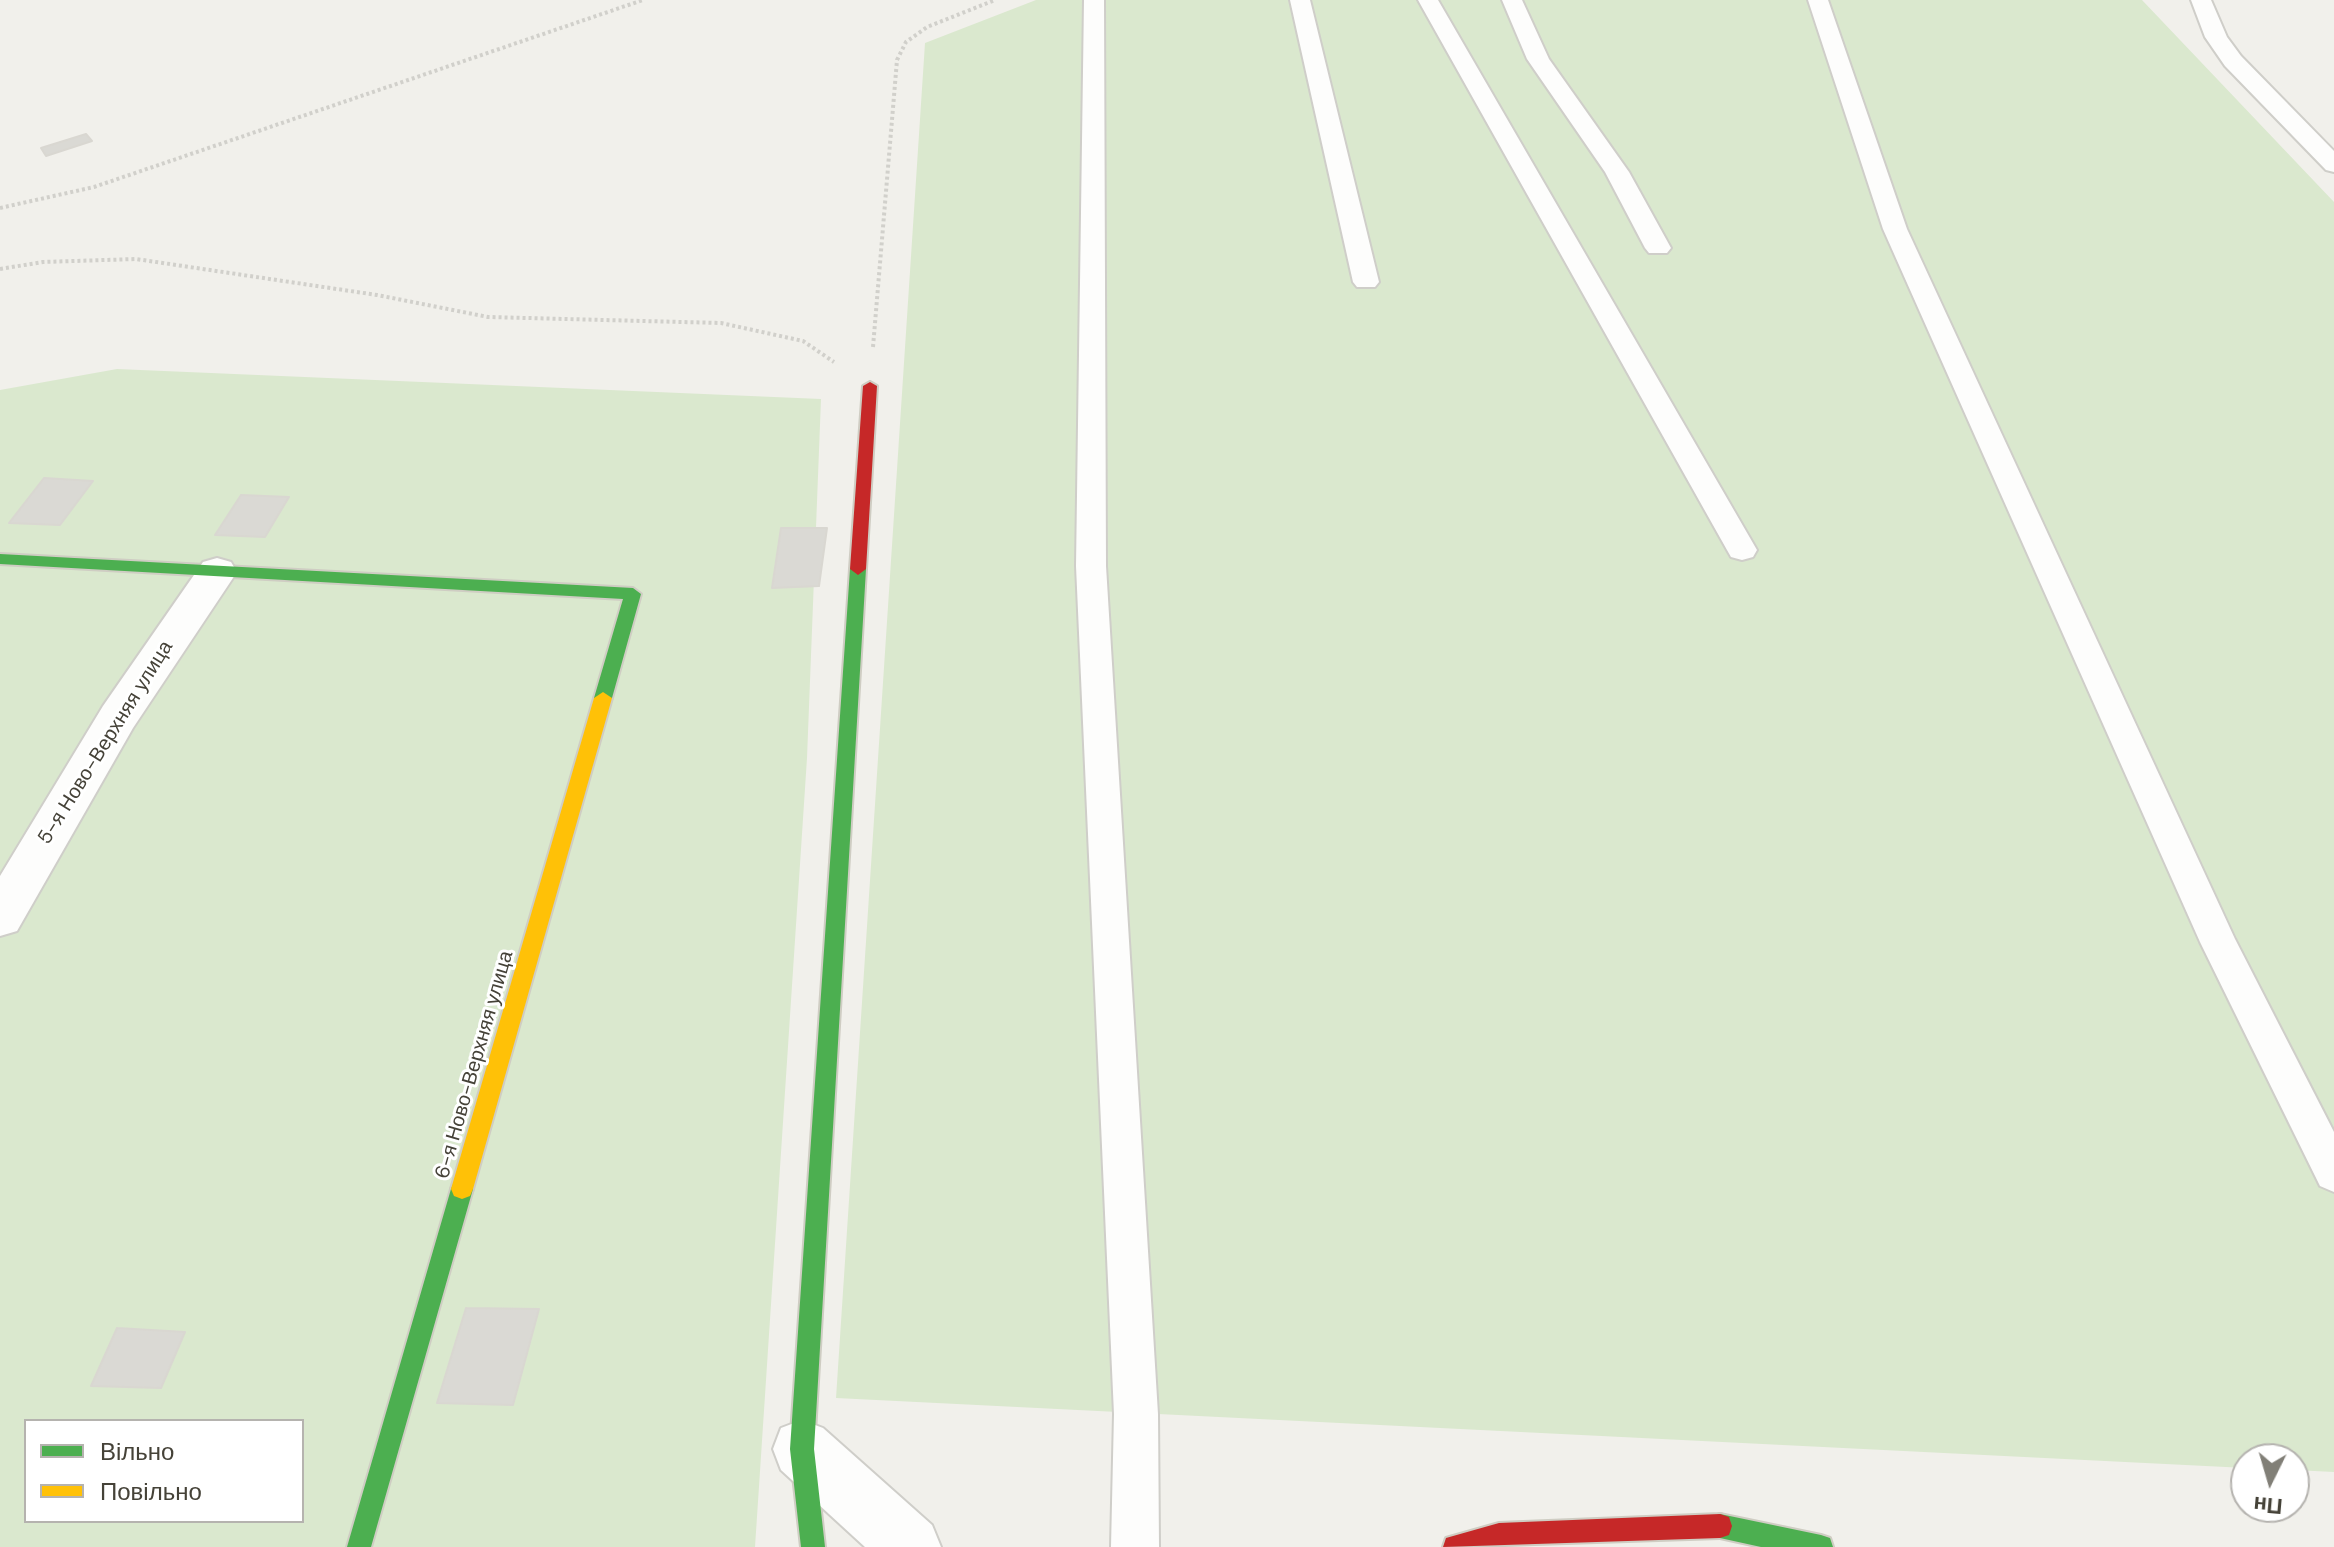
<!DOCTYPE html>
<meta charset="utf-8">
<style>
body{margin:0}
#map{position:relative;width:2334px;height:1547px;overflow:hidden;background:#f1f0eb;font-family:"DM Sans",sans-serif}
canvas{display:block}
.legend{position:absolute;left:24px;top:1419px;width:280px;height:104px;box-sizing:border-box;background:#fff;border:2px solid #b5b3af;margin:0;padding:10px 14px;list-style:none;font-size:24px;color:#454238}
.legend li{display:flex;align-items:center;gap:16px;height:40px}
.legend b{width:40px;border:2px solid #b5b3af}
.north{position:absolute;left:2230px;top:1443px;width:80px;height:80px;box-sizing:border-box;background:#fff;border:2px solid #b5b3af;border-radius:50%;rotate:185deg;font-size:22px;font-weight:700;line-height:32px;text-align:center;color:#454238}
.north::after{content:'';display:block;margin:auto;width:28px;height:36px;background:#817f77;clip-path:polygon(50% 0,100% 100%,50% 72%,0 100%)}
</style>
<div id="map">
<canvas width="2334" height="1547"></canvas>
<ul class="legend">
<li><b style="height:10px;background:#4caf50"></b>Вільно</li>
<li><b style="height:10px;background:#ffc107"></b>Повільно</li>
</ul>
<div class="north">Пн</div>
</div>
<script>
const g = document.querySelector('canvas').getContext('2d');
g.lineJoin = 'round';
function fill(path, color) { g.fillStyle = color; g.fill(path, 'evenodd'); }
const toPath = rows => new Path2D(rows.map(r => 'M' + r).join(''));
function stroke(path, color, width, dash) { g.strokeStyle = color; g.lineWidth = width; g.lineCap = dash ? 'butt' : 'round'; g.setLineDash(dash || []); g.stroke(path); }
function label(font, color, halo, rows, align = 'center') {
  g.font = font + ' "DM Sans",sans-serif'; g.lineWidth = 6; g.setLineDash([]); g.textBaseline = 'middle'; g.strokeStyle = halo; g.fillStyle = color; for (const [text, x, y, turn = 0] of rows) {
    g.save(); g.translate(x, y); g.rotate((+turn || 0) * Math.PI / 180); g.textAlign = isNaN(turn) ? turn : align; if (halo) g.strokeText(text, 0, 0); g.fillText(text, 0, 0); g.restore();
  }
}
fill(toPath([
 [1036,0,2142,0,2334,202,2334,1472,2294,1470,2294,1459,2246,1459,2246,1468,836,1398,925,43],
 [117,369,821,399,807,758,755,1547,0,1547,0,390],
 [26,1421,302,1421,302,1521,26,1521]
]), '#dae8ce');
const building = toPath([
 [86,134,92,141,46,156,41,148,86,134],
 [44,478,93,481,60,525,9,523,44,478],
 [241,495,289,497,265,537,215,535,241,495],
 [781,528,827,528,819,586,772,588,781,528],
 [466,1308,539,1309,513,1405,437,1403,466,1308],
 [117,1328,185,1332,161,1388,91,1386,117,1328]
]);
fill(building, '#dad9d4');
stroke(building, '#d9d7d1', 2);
const lane = toPath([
 [1084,0,1104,0,1106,566,1158,1414,1159,1547,1111,1547,1114,1414,1076,566,1084,0],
 [1290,0,1310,0,1379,282,1375,287,1357,287,1353,282,1290,0],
 [1418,0,1438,0,1757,550,1753,557,1742,560,1731,557,1727,550,1418,0],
 [1502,0,1522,0,1549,59,1629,172,1671,248,1667,253,1649,253,1645,248,1605,172,1527,59,1502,0],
 [1808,0,1828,0,1907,229,2235,939,2334,1132,2334,1192,2320,1186,2200,942,1883,229,1808,0],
 [2191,0,2211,0,2227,37,2241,56,2334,151,2334,172,2326,170,2225,66,2205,37,2191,0]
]);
const street = toPath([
 [217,558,231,562,237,572,133,728,17,931,0,936,0,876,103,706,203,562,217,558],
 [802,1420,823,1428,932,1525,941,1547,865,1547,781,1470,773,1449,781,1428,802,1420]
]);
const fast = toPath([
 [0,554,633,588,641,594,612,698,603,704,594,698,623,599,0,564,0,554],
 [858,563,866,569,814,1449,825,1547,801,1547,790,1449,850,569,858,563],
 [462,1179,470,1182,473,1189,371,1547,347,1547,451,1189,454,1182,462,1179],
 [1720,1514,1821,1535,1830,1538,1833,1547,1761,1547,1720,1538,1711,1535,1708,1526,1711,1517,1720,1514]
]);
const slow = toPath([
 [603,692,612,698,473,1189,470,1196,462,1199,454,1196,451,1189,594,698,603,692]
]);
const jam = toPath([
 [870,382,877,386,866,569,858,575,850,569,863,386,870,382],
 [1720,1514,1729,1517,1732,1526,1729,1535,1720,1538,1443,1547,1446,1538,1499,1523,1720,1514]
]);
stroke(lane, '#cfcec9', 4);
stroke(street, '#cfcec9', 4);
stroke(fast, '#cfcdc3', 4);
stroke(slow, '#cfcdc3', 4);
stroke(jam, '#cfcdc3', 4);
stroke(toPath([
 [0,208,94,187,643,0],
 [0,269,43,262,136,259,377,295,488,317,721,323,803,341,834,362],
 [873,347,897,60,906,42,927,27,995,0]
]), '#d1d0cb', 4, [3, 3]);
fill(lane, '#fdfdfc');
fill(street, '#fdfdfc');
fill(fast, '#4caf50');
fill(slow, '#ffc107');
fill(jam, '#c62828');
label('20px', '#454238', '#fff', [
 ["5-я Ново-Верхняя улица",106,743,-58],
 ["6-я Ново-Верхняя улица",475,1065,-74]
]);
</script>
